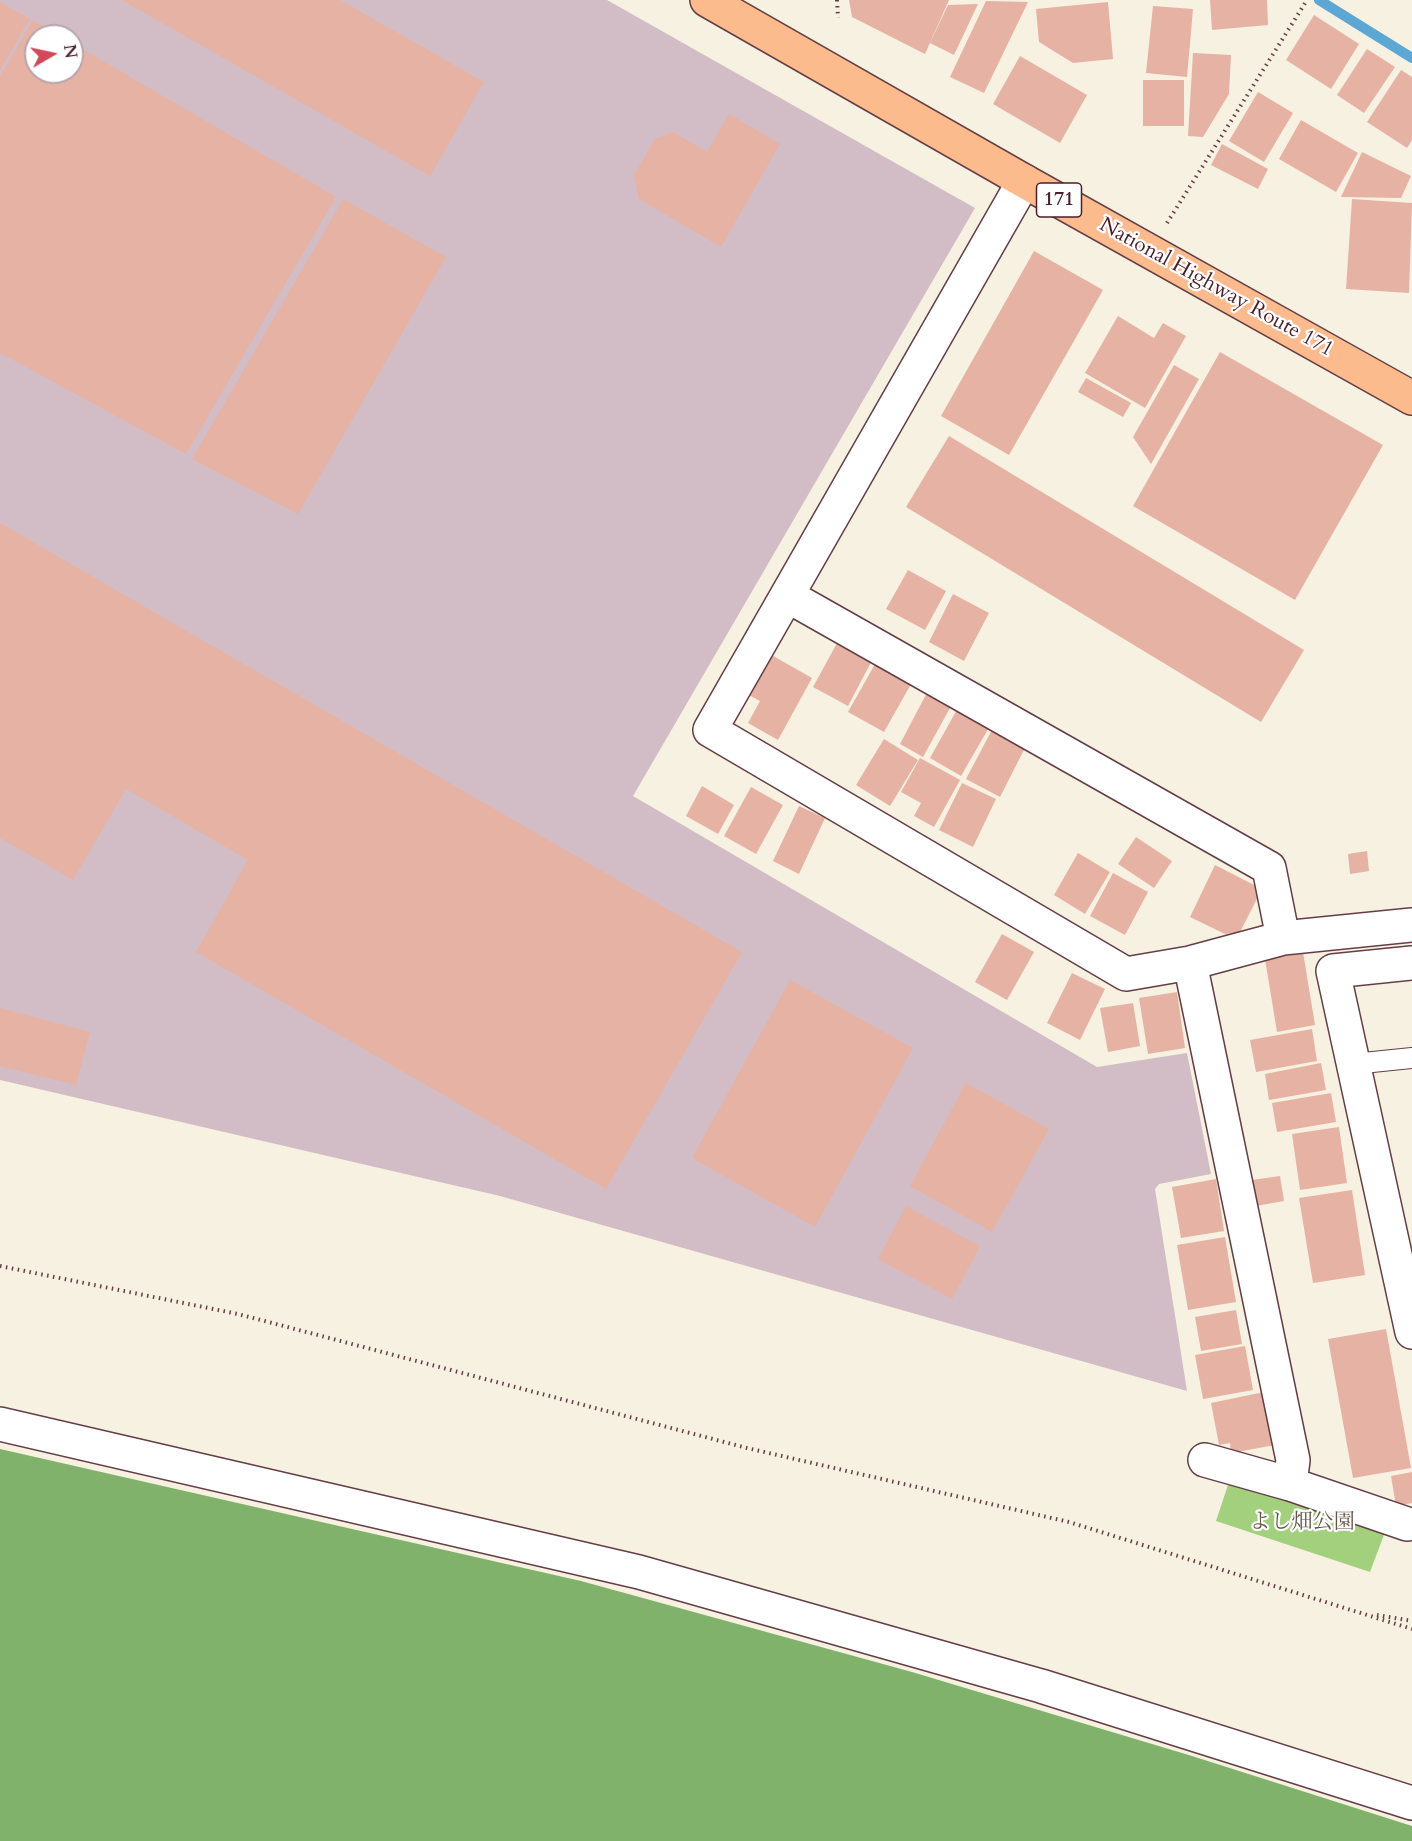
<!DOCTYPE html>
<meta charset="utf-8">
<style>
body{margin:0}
#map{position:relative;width:1412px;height:1841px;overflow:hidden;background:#f6f1e0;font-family:Cardo,serif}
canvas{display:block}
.north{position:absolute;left:24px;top:24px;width:60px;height:60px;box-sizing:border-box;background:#fff;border:2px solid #b7a5aa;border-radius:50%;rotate:81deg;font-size:16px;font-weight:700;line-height:24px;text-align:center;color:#4a1f2b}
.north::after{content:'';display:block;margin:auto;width:21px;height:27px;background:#d1495b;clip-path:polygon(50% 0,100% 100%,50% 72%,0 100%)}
</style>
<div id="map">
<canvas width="1412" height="1841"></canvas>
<div class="north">N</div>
</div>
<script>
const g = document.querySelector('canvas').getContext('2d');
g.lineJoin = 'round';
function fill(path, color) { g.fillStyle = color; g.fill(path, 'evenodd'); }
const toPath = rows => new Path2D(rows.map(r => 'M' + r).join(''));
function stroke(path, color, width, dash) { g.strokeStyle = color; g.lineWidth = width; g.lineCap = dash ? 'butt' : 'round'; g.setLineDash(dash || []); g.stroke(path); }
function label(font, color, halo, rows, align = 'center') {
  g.font = font + ' Cardo,"Noto Serif JP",serif'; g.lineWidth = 4.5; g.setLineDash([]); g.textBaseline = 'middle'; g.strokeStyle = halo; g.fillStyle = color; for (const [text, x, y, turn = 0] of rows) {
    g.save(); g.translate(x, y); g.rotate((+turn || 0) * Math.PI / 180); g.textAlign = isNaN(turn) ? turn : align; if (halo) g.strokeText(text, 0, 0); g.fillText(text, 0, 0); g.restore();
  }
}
fill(toPath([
 [0,0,607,0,975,208,633,796,1097,1067,1187,1053,1211,1174,1159,1184,1155,1189,1187,1391,500,1196,0,1080],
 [36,36,72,36,72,72,36,72]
]), '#d2bdc6');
fill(toPath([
 [1232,1473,1388,1524,1370,1572,1216,1521]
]), '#a2d07d');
fill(toPath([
 [0,1449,581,1581,912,1672,1192,1756,1412,1826,1412,1841,0,1841]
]), '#81b26c');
stroke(toPath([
 [1319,0,1412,58]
]), '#5da7d4', 10);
fill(toPath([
 [122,0,340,0,484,82,430,176],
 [849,0,949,0,925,54,852,17],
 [1210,0,1267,0,1268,25,1212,30],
 [986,1,1028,2,984,93,950,77],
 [0,2,30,19,0,70],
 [1108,2,1113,59,1073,63,1039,42,1036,9],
 [978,4,954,55,930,43,948,5],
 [1153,6,1193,9,1187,77,1146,73],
 [1314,15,1359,44,1331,89,1286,60],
 [33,20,60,36,36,36,36,72,72,72,72,43,336,197,186,454,0,353,0,76],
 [1367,49,1395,67,1364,113,1337,95],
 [1193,53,1231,55,1229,94,1203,137,1188,136],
 [1020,56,1087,95,1060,143,993,104],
 [1401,70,1412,77,1412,140,1407,148,1367,122],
 [1143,80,1184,80,1184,126,1143,126],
 [1258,92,1293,113,1264,162,1229,141],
 [729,114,780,144,721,247,639,199,634,175,655,139,673,132,707,152],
 [1301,120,1358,153,1336,192,1279,159],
 [1222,144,1268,169,1258,189,1211,165],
 [1362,152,1411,176,1401,198,1341,197],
 [343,199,446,257,298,514,192,459],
 [1352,199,1412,203,1409,293,1346,289],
 [1034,251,1103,290,1009,455,941,416],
 [1118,316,1154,338,1163,323,1186,336,1145,408,1085,373],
 [1220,352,1383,445,1295,600,1133,506],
 [1174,365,1199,379,1151,464,1133,437],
 [1086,378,1131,403,1123,417,1078,392],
 [949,436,1304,650,1261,722,906,507],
 [0,523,742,952,606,1189,196,952,248,860,126,789,73,880,0,838],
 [908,570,946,591,925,630,886,609],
 [953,594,989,613,964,661,929,642],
 [842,634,876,653,848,706,813,687],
 [768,653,812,678,778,740,748,723,760,701,745,693],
 [879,657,915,677,884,732,848,712],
 [931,685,955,699,923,757,900,744],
 [959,706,991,724,961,776,930,758],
 [994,726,1027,744,1000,797,966,779],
 [884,739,918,760,890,806,856,785],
 [920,758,960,780,934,827,914,816,921,803,901,792],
 [962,783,996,799,973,847,939,830],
 [702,786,734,805,718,834,686,816],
 [751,787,783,805,756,854,724,836],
 [799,806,825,818,799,874,773,861],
 [1136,837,1172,861,1154,888,1118,864],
 [1367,851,1369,871,1350,874,1348,854],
 [1078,853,1110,872,1085,914,1054,895],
 [1215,865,1262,889,1240,932,1225,934,1190,917],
 [1113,873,1148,892,1125,935,1090,916],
 [1002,934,1034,952,1007,1000,975,982],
 [1303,952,1315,1025,1277,1032,1265,959],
 [1072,973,1105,989,1080,1040,1047,1023],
 [790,980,913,1048,815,1227,692,1158],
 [1177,992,1185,1048,1148,1054,1139,998],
 [1133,1003,1140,1046,1108,1052,1100,1008],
 [0,1008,90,1032,76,1085,0,1066],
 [1312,1029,1317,1061,1256,1072,1250,1040],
 [1321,1063,1326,1090,1269,1100,1265,1074],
 [966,1083,1049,1129,992,1232,910,1186],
 [1331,1093,1336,1122,1277,1132,1272,1103],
 [1339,1127,1347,1183,1300,1190,1292,1134],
 [1280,1176,1284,1201,1256,1206,1252,1180],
 [1216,1179,1224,1231,1181,1238,1172,1187],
 [1352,1190,1365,1275,1313,1283,1299,1198],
 [906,1206,980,1246,952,1299,878,1259],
 [1225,1237,1236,1302,1188,1310,1177,1245],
 [1236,1310,1242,1344,1201,1351,1195,1317],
 [1386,1329,1411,1468,1353,1478,1328,1339],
 [1245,1346,1253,1390,1203,1399,1195,1355],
 [1264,1392,1275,1445,1231,1453,1230,1443,1219,1445,1211,1403],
 [1412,1472,1412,1503,1396,1506,1391,1476]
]), '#e6b2a4');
const lane = toPath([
 [1353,1064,1412,1058]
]);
const street = toPath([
 [1024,181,710,730,1126,974,1190,963,1283,938],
 [788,596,1269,868,1283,938,1412,925],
 [1190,963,1293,1460,1290,1484],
 [1412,963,1333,971,1412,1332],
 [0,1424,639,1572,1041,1686,1412,1803],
 [1205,1460,1290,1484,1407,1524]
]);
const highway = toPath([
 [707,0,1024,181,1412,398]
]);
stroke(lane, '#643e46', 22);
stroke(street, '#643e46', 36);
stroke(highway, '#643e46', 36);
stroke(toPath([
 [837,0,838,18],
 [1167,223,1307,0],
 [0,1266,238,1314,747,1448,1069,1522,1412,1629],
 [1377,1615,1412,1621]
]), '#643e46', 4, [1.5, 4.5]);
stroke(lane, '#fff', 20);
stroke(street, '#fff', 33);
stroke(highway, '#fbbb8c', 33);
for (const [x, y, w] of [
 [1059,200,45]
]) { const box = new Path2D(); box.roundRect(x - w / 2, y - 17, w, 34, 4.5); g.fillStyle = '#fff'; g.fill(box); stroke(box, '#4a1f2b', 1.5); }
label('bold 20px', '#4a1f2b', null, [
 ["171",1059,200]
]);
label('21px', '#4a1f2b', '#fff', [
 ["National Highway Route 171",1216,288,29]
]);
label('21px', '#645444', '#fff', [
 ["よし畑公園",1302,1523]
]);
</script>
